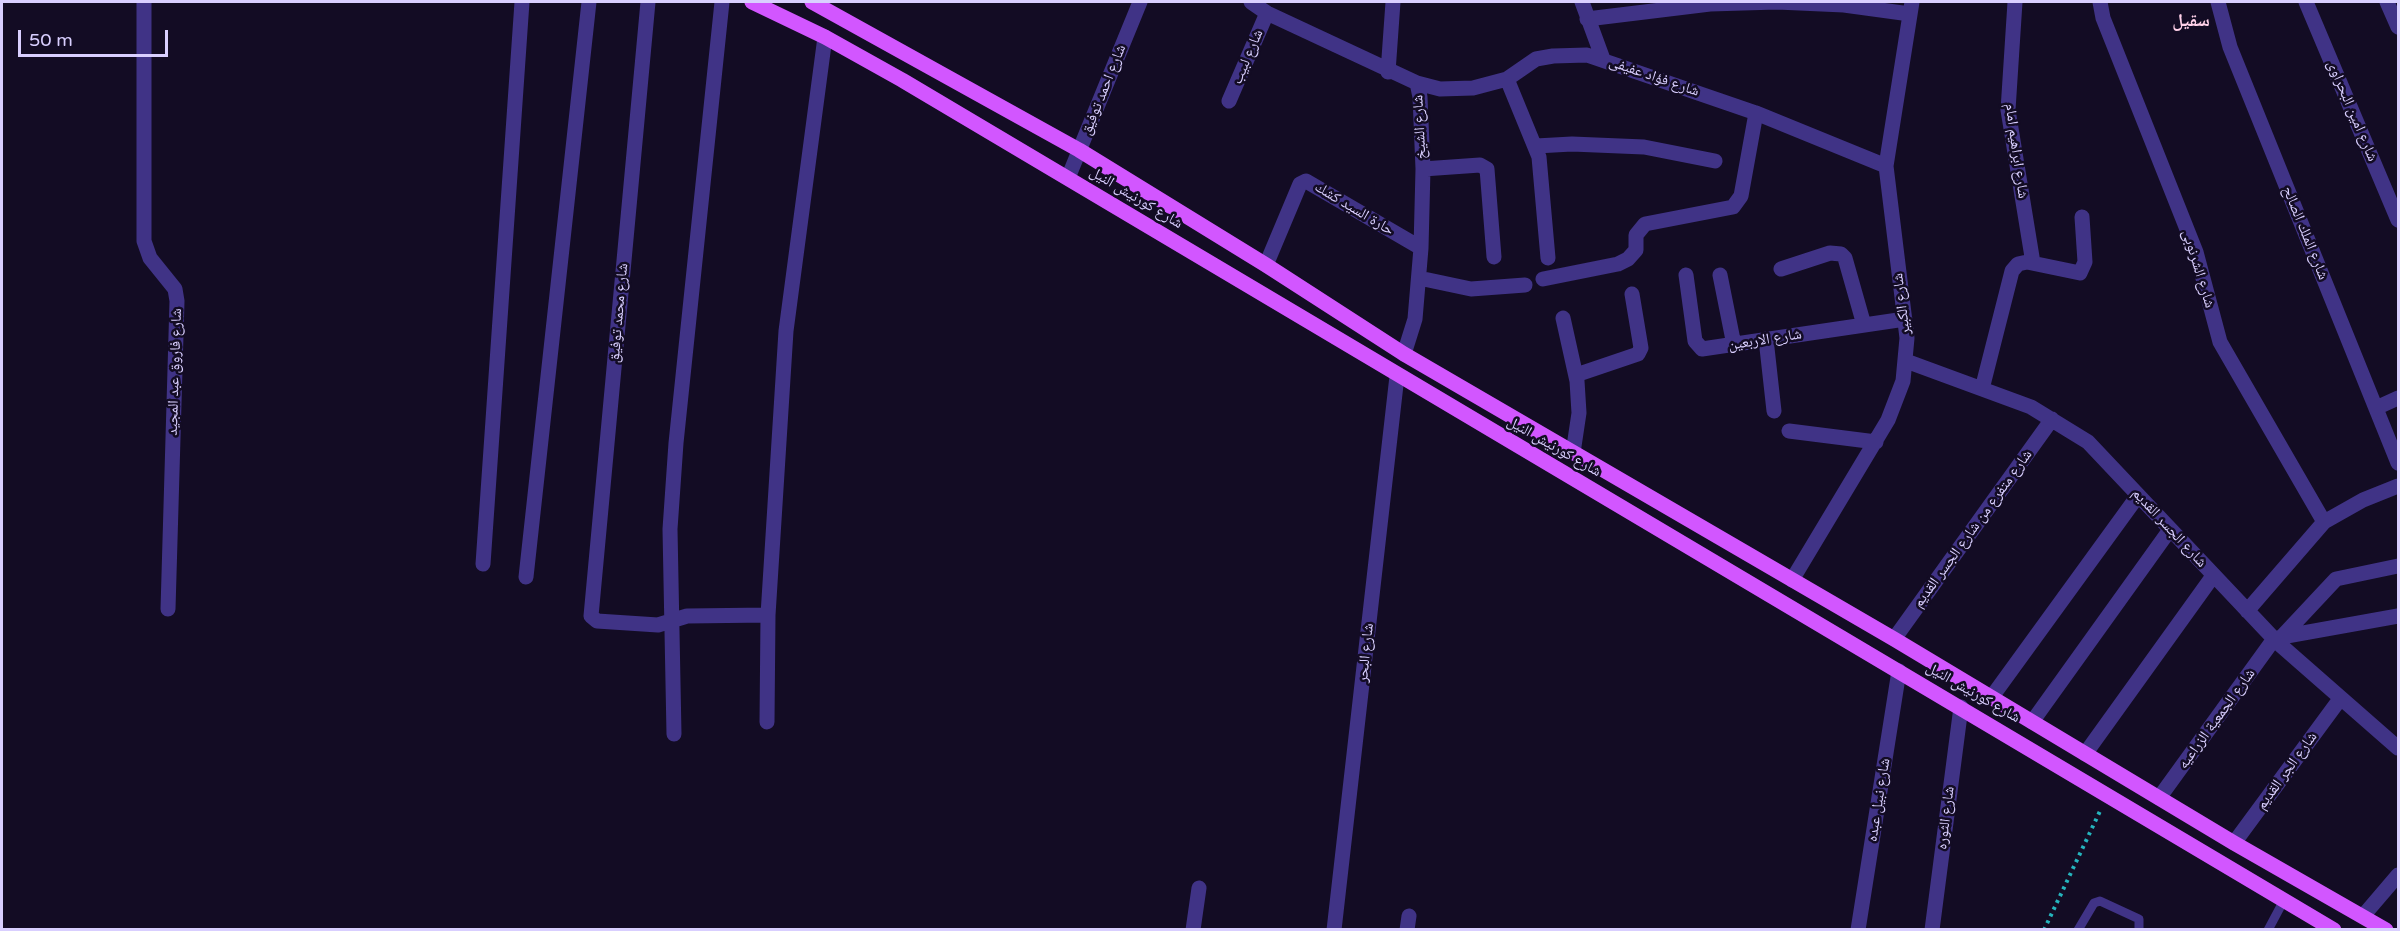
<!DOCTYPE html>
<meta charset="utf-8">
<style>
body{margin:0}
#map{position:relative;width:2400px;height:931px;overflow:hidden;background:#130c24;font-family:"Varela Round",sans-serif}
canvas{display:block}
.frame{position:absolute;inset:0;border:3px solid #d9cfff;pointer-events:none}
.scale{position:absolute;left:18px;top:30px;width:150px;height:27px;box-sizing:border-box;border:3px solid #d9cfff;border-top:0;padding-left:8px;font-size:18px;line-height:21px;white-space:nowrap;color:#d9cfff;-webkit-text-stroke:4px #130c24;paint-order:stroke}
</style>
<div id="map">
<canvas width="2400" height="931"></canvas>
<div class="frame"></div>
<div class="scale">50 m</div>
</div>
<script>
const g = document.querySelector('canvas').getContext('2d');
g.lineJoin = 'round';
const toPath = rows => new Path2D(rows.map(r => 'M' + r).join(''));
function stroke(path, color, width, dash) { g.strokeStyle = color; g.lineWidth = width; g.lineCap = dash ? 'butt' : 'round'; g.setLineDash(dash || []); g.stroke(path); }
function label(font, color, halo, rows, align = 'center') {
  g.font = font + ' "Varela Round","Noto Naskh Arabic",sans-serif'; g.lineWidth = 5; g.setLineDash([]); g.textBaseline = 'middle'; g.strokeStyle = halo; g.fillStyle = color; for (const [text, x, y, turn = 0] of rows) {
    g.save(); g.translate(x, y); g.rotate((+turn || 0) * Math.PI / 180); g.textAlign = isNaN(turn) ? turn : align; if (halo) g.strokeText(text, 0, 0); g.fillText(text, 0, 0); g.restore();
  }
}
stroke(toPath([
 [2044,930,2101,809]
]), '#25b5bd', 4, [3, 4.5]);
stroke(toPath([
 [2078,930,2094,903,2100,901,2139,919,2139,930],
 [2268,930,2284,900]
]), '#403386', 9);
stroke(toPath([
 [144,2,144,241,150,258,175,289,177,301,168,609],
 [648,2,591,616,597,621,658,625,687,616,768,615],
 [1251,2,1267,13,1417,83,1420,97,1423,169,1421,248,1415,319,1404,354],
 [1582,2,1603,59],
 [2015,2,2008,110,2033,263],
 [2100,2,2103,18,2196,252,2220,342,2324,522],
 [2218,2,2230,47,2398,463],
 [2306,2,2398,220],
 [2387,2,2398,27],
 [1587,19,1710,4,1777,2,1844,5,1910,14],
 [1388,72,1393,2],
 [1507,79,1539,157,1548,258],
 [1417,83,1440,89,1473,88,1507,79,1536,59,1553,56,1587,55,1756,113,1886,166],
 [1229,101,1267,13],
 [1536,146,1572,144,1644,147,1715,161],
 [1423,169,1480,165,1487,169,1494,257],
 [1068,178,1140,2],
 [1266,265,1300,184,1306,181,1421,248],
 [1781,269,1830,253,1841,254,1845,258,1864,325],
 [1686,275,1695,341,1702,349,1905,319],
 [1720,275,1734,345],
 [1419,278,1471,289,1525,285],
 [1543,279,1618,264,1628,259,1636,250,1636,235,1645,224,1733,207,1741,196,1756,113],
 [1563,318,1577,381,1579,413,1573,453],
 [1766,339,1774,411],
 [1906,361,2031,407,2088,442,2277,642,2398,748],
 [1576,375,1638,354,1641,348,1632,294],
 [1982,389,2012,271,2018,264,2027,262,2080,273,2085,262,2082,217],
 [2376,408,2398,398],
 [1789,431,1876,442],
 [483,564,522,2],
 [526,577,589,2],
 [1792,580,1888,420,1903,381,1907,338,1886,166,1912,2],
 [2247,611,2324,522,2363,500,2398,486],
 [2281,637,2398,616],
 [1894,639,2052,419],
 [2277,642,2336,579,2398,566],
 [1991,698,2137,497],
 [767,722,768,615,786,331,825,37],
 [2032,722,2169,531],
 [674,734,670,529,676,443,722,2],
 [2085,754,2213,576],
 [2159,798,2274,639],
 [2234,843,2340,699],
 [2363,916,2398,875],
 [1193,930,1199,888],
 [1334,930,1397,376],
 [1407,930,1409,916],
 [1858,930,1899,671],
 [1932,930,1961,707]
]), '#403386', 15);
stroke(toPath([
 [752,2,825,37,902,80,2334,930],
 [812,2,1079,150,1266,265,1404,354,1894,639,2234,843,2386,930]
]), '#d256ff', 15);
label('15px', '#d9cfff', '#130c24', [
 ["شارع لبيب",1248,57,-67],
 ["شارع فؤاد عفيفى",1654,77,19],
 ["شارع احمد توفيق",1104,90,-68],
 ["شارع امين البحراوى",2352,111,67],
 ["شارع الشيخ",1420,127,-93],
 ["شارع ابراهيم امام",2016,151,82],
 ["شارع كورنيش النيل",1136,198,31],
 ["حارة السيد كشك",1354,209,31],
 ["شارع الملك الصالح",2305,233,68],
 ["شارع الشرنوبى",2198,269,73],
 ["شارع الكبير",1902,304,-97],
 ["شارع محمد توفيق",619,313,-85],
 ["شارع الاربعين",1765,340,-9],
 ["شارع فاروق عبد المجيد",175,372,-88],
 ["شارع كورنيش النيل",1554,447,30],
 ["شارع الجسر القديم",2169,528,47],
 ["شارع متفرع من شارع الجسر القديم",1973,529,-54],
 ["شارع البحر",1366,653,-84],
 ["شارع كورنيش النيل",1973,693,30],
 ["شارع الجمعية الزراعيه",2217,719,-54],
 ["شارع الجر القديم",2287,771,-54],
 ["شارع نبيل عبده",1879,800,-81],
 ["شارع الثوره",1946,818,-83]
]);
label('bold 18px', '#ffd1e9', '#130c24', [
 ["سقيل",2191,21]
]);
</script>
